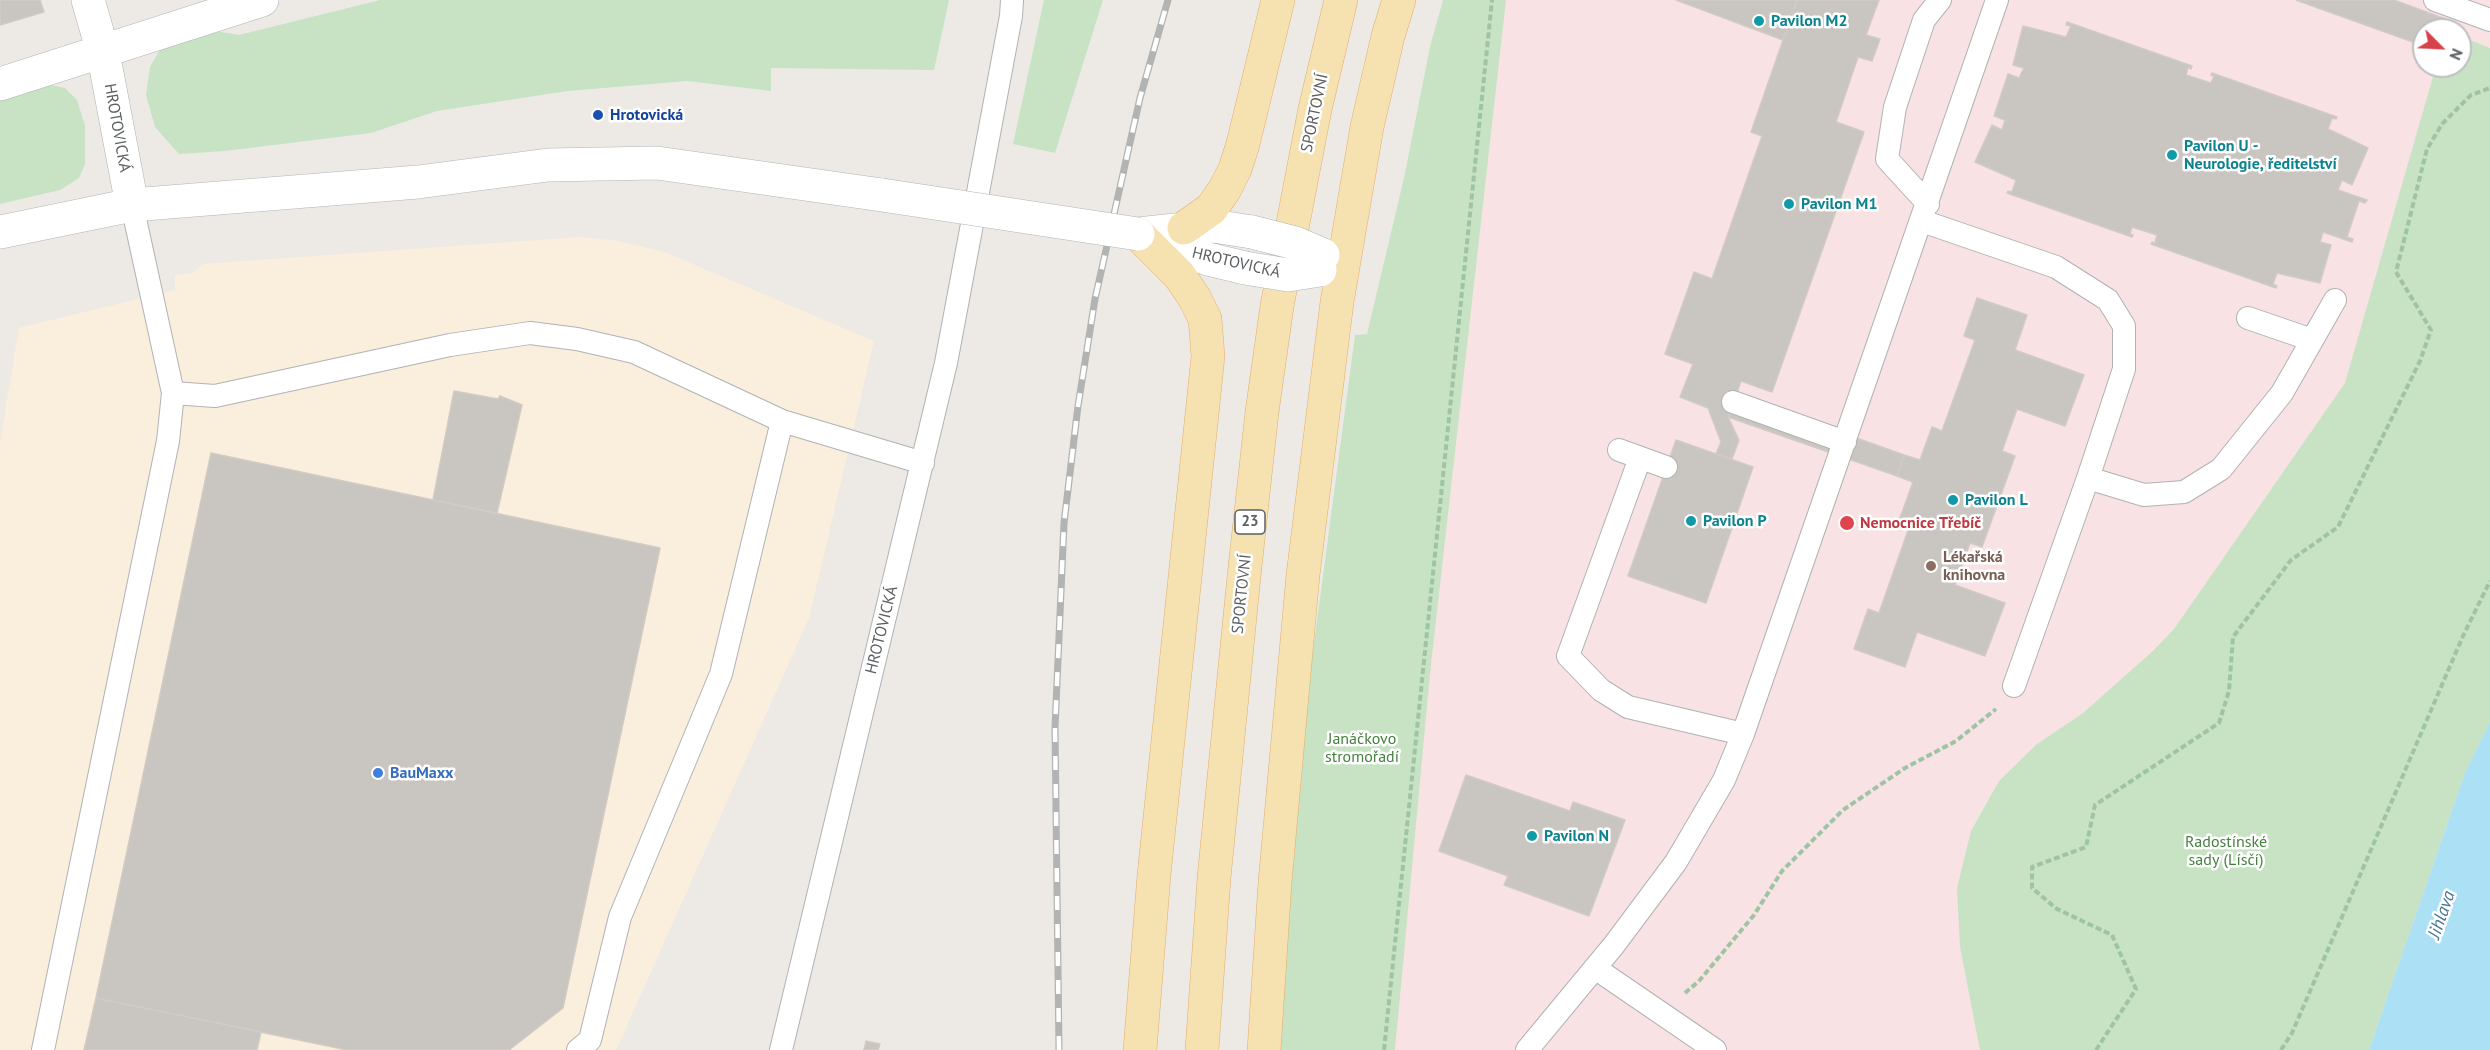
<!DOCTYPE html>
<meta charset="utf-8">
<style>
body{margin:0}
#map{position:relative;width:2490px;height:1050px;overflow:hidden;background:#edeae5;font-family:"PT Sans",sans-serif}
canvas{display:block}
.north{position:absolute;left:2412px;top:18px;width:60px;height:60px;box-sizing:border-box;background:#fff;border:2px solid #bebfc1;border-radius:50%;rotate:114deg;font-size:16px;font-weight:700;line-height:24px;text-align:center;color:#5c6063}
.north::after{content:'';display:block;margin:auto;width:21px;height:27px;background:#d6424c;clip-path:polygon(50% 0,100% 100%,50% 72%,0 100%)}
</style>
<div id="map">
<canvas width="2490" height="1050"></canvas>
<div class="north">N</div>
</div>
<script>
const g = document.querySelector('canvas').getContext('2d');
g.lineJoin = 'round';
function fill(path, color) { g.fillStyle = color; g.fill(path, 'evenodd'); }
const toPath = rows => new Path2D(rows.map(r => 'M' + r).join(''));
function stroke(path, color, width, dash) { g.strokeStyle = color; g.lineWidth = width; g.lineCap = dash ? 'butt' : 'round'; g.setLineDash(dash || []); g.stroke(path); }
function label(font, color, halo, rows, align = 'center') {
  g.font = font + ' "PT Sans",sans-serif'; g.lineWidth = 5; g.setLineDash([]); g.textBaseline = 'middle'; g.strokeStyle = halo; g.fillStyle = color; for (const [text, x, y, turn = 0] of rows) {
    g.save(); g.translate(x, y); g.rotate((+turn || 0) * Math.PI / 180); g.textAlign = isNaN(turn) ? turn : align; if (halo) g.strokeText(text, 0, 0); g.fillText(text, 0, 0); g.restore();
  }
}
fill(toPath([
 [581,237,618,241,664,252,874,341,809,618,616,1050,0,1050,0,443,19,328,175,290,175,275,192,273,203,264]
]), '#faefdd');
fill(toPath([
 [1506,0,2490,0,2490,48,2460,36,2460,30,2424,30,2424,66,2436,66,2345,383,2174,629,2153,651,2083,713,2037,744,1999,781,1980,812,1971,831,1957,888,1960,947,1980,1050,1395,1050,1430,674]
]), '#f8e2e3');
fill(toPath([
 [380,0,949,0,934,70,771,68,771,91,687,81,568,91,437,111,371,133,225,151,179,154,155,127,146,95,150,67,166,39,204,29,239,35],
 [1044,0,1103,0,1055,153,1013,144],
 [1443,0,1506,0,1430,674,1395,1050,1280,1050,1301,741,1355,335,1367,334,1404,178,1430,47],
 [2460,36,2490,48,2490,722,2465,773,2369,1050,1980,1050,1960,947,1957,888,1971,831,1999,781,2037,744,2083,713,2153,651,2174,629,2345,383,2436,66,2460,66],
 [50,85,65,88,77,100,85,126,85,164,79,178,60,190,0,204,0,98]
]), '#c8e2c4');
fill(toPath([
 [2490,722,2490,1050,2369,1050,2465,773]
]), '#ace0f5');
const building = toPath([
 [0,0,40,0,44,12,0,25,0,0],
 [1676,0,1797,0,1783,40,1676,0],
 [1797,0,1879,0,1866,35,1880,39,1872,61,1858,57,1836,122,1864,132,1772,392,1741,381,1736,395,1728,417,1739,440,1732,459,1716,454,1721,442,1708,408,1680,397,1693,364,1665,354,1694,272,1712,279,1762,136,1751,132,1797,0],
 [2296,0,2394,0,2451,21,2448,30,2424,30,2424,46,2296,0],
 [2067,22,2192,66,2191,69,2188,67,2186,75,2211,83,2214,76,2211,75,2212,73,2337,117,2336,119,2332,118,2328,129,2368,148,2352,185,2342,180,2338,190,2367,200,2365,203,2359,201,2347,237,2353,239,2352,242,2323,232,2320,242,2331,245,2320,283,2277,273,2273,284,2277,286,2276,288,2151,244,2152,242,2155,243,2157,235,2132,227,2130,234,2133,235,2132,237,2007,193,2008,191,2012,192,2016,180,1975,162,1992,125,2002,130,2005,120,1994,116,2008,74,2019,78,2024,68,2013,65,2023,26,2066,37,2071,26,2066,25,2067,22],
 [1977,298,2027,315,2015,350,2084,375,2065,426,2017,409,2002,451,2015,456,1982,547,1970,543,1955,585,2005,603,1985,656,1917,632,1905,667,1854,649,1868,609,1879,613,1911,522,1900,518,1913,482,1897,476,1904,455,1920,460,1932,427,1942,431,1975,340,1964,336,1977,298],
 [454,391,498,399,500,396,522,405,497,513,433,500,454,391],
 [1736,395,1904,455,1897,476,1728,417,1736,395],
 [1676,440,1753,467,1706,603,1628,576,1676,440],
 [211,453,660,548,563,1008,509,1050,347,1050,96,998,211,453],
 [1466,775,1570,811,1573,802,1625,820,1589,916,1504,885,1508,876,1439,851,1466,775],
 [96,998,261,1032,257,1050,84,1050,96,998],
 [866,1041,880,1044,878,1050,864,1050,866,1041]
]);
fill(building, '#c9c5c1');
stroke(building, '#d1cbc3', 1.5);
const lane = toPath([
 [2435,0,2490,20],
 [1928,204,1887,159,1895,107,1924,20,1940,0],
 [1922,221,2056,267,2108,300,2124,326,2124,369,2088,478,2144,495,2184,492,2221,469,2282,393,2335,300],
 [2248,318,2312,340],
 [173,393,215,396,450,345,530,333,577,339,634,352,782,421,721,674,620,917,590,1040,578,1050],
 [1733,402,1845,442],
 [782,421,923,463],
 [1619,450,1666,467],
 [1640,458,1568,656,1601,690,1628,707,1743,734,1997,0],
 [2014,686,2088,478],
 [1595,968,1715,1050],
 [43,1050,168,441,173,393,132,205],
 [781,1050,946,363,1011,16,1012,0],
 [1527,1050,1614,945,1676,862,1724,780,1743,734]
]);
const street = toPath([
 [88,0,103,52,132,205],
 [0,84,262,0]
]);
const secondary = toPath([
 [0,232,132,205,418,182,548,165,657,163,882,195],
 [1138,234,1213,226,1252,232],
 [1143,235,1208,259,1245,268]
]);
const primary = toPath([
 [1184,228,1211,209,1225,189,1235,169,1243,144,1278,0],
 [1138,234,1179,275,1194,297,1205,319,1208,356,1154,875,1140,1050],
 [1202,1050,1214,878,1244,576,1262,412,1277,306,1315,109,1341,0],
 [1264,1050,1275,882,1303,575,1337,302,1367,127,1388,36,1399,0]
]);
stroke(lane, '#b0b2b5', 24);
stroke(street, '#b0b2b5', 34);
stroke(secondary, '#b1b4b8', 34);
stroke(primary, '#e1ae69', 34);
stroke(toPath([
 [1685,993,1699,981,1754,915,1782,871,1843,810,1905,768,1956,741,1996,709],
 [1384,1050,1492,0],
 [2096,1050,2136,989,2112,935,2057,909,2032,888,2032,867,2086,847,2095,805,2219,723,2229,691,2233,637,2291,560,2338,527,2420,361,2431,330,2396,272,2427,149,2442,124,2471,95,2490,88],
 [2281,1050,2292,1033,2463,636,2490,581]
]), '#9fc4a4', 4, [6, 3]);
stroke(lane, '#fff', 22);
stroke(street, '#fff', 33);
stroke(secondary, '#fff', 33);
stroke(primary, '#f6e1b1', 33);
const rail = toPath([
 [1059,1050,1055,728,1064,523,1078,406,1095,299,1140,98,1168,0]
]);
stroke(rail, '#b2b3b3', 7);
stroke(rail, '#fff', 4.5, [14]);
const secondaryBridge = toPath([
 [882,195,1138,234],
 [1252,232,1295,243,1323,255],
 [1245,268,1288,275,1320,270]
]);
stroke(secondaryBridge, '#b1b4b8', 34, []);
stroke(secondaryBridge, '#fff', 33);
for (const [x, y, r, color] of [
 [1759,21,6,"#0f9aa8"],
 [598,115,6,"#1a4fb4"],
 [2172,155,6,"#0f9aa8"],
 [1789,204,6,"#0f9aa8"],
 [1953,500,6,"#0f9aa8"],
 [1691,521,6,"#0f9aa8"],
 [1847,523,8,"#e0444e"],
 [1931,566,6,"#8d6e63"],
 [378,773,6,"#3f7fe0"],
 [1532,836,6,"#0f9aa8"]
]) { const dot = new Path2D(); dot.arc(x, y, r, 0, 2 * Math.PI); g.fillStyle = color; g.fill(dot); stroke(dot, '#fff', 2); }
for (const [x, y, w] of [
 [1250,522,30]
]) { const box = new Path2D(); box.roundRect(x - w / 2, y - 12, w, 24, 4.5); g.fillStyle = '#fff'; g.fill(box); stroke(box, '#5c6063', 1.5); }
label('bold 15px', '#5c6063', null, [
 ["23",1250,522]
]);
label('bold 16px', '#0d838f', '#fff', [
 ["Pavilon M2",1771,21],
 ["Pavilon U -",2184,146],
 ["Neurologie, ředitelství",2184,164],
 ["Pavilon M1",1801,204],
 ["Pavilon L",1965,500],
 ["Pavilon P",1703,521],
 ["Pavilon N",1544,836]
], 'left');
label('16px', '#5c6063', '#fff', [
 ["SPORTOVNÍ",1315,113,-78],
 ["HROTOVICKÁ",117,128,80],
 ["HROTOVICKÁ",1236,263,13],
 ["SPORTOVNÍ",1242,594,-84],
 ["HROTOVICKÁ",882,630,-76]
]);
label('bold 16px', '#164399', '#fff', [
 ["Hrotovická",610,115]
], 'left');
label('bold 16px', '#be3a42', '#fff', [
 ["Nemocnice Třebíč",1860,523]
], 'left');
label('bold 16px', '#785e54', '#fff', [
 ["Lékařská",1943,557],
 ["knihovna",1943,575]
], 'left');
label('16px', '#45803f', '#fff', [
 ["Janáčkovo",1362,739],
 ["stromořadí",1362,757],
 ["Radostínské",2226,842],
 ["sady (Lísčí)",2226,860]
]);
label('bold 16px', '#366cbe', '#fff', [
 ["BauMaxx",390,773]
], 'left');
label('italic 18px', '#457795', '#fff', [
 ["Jihlava",2442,915,-71]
]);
</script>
